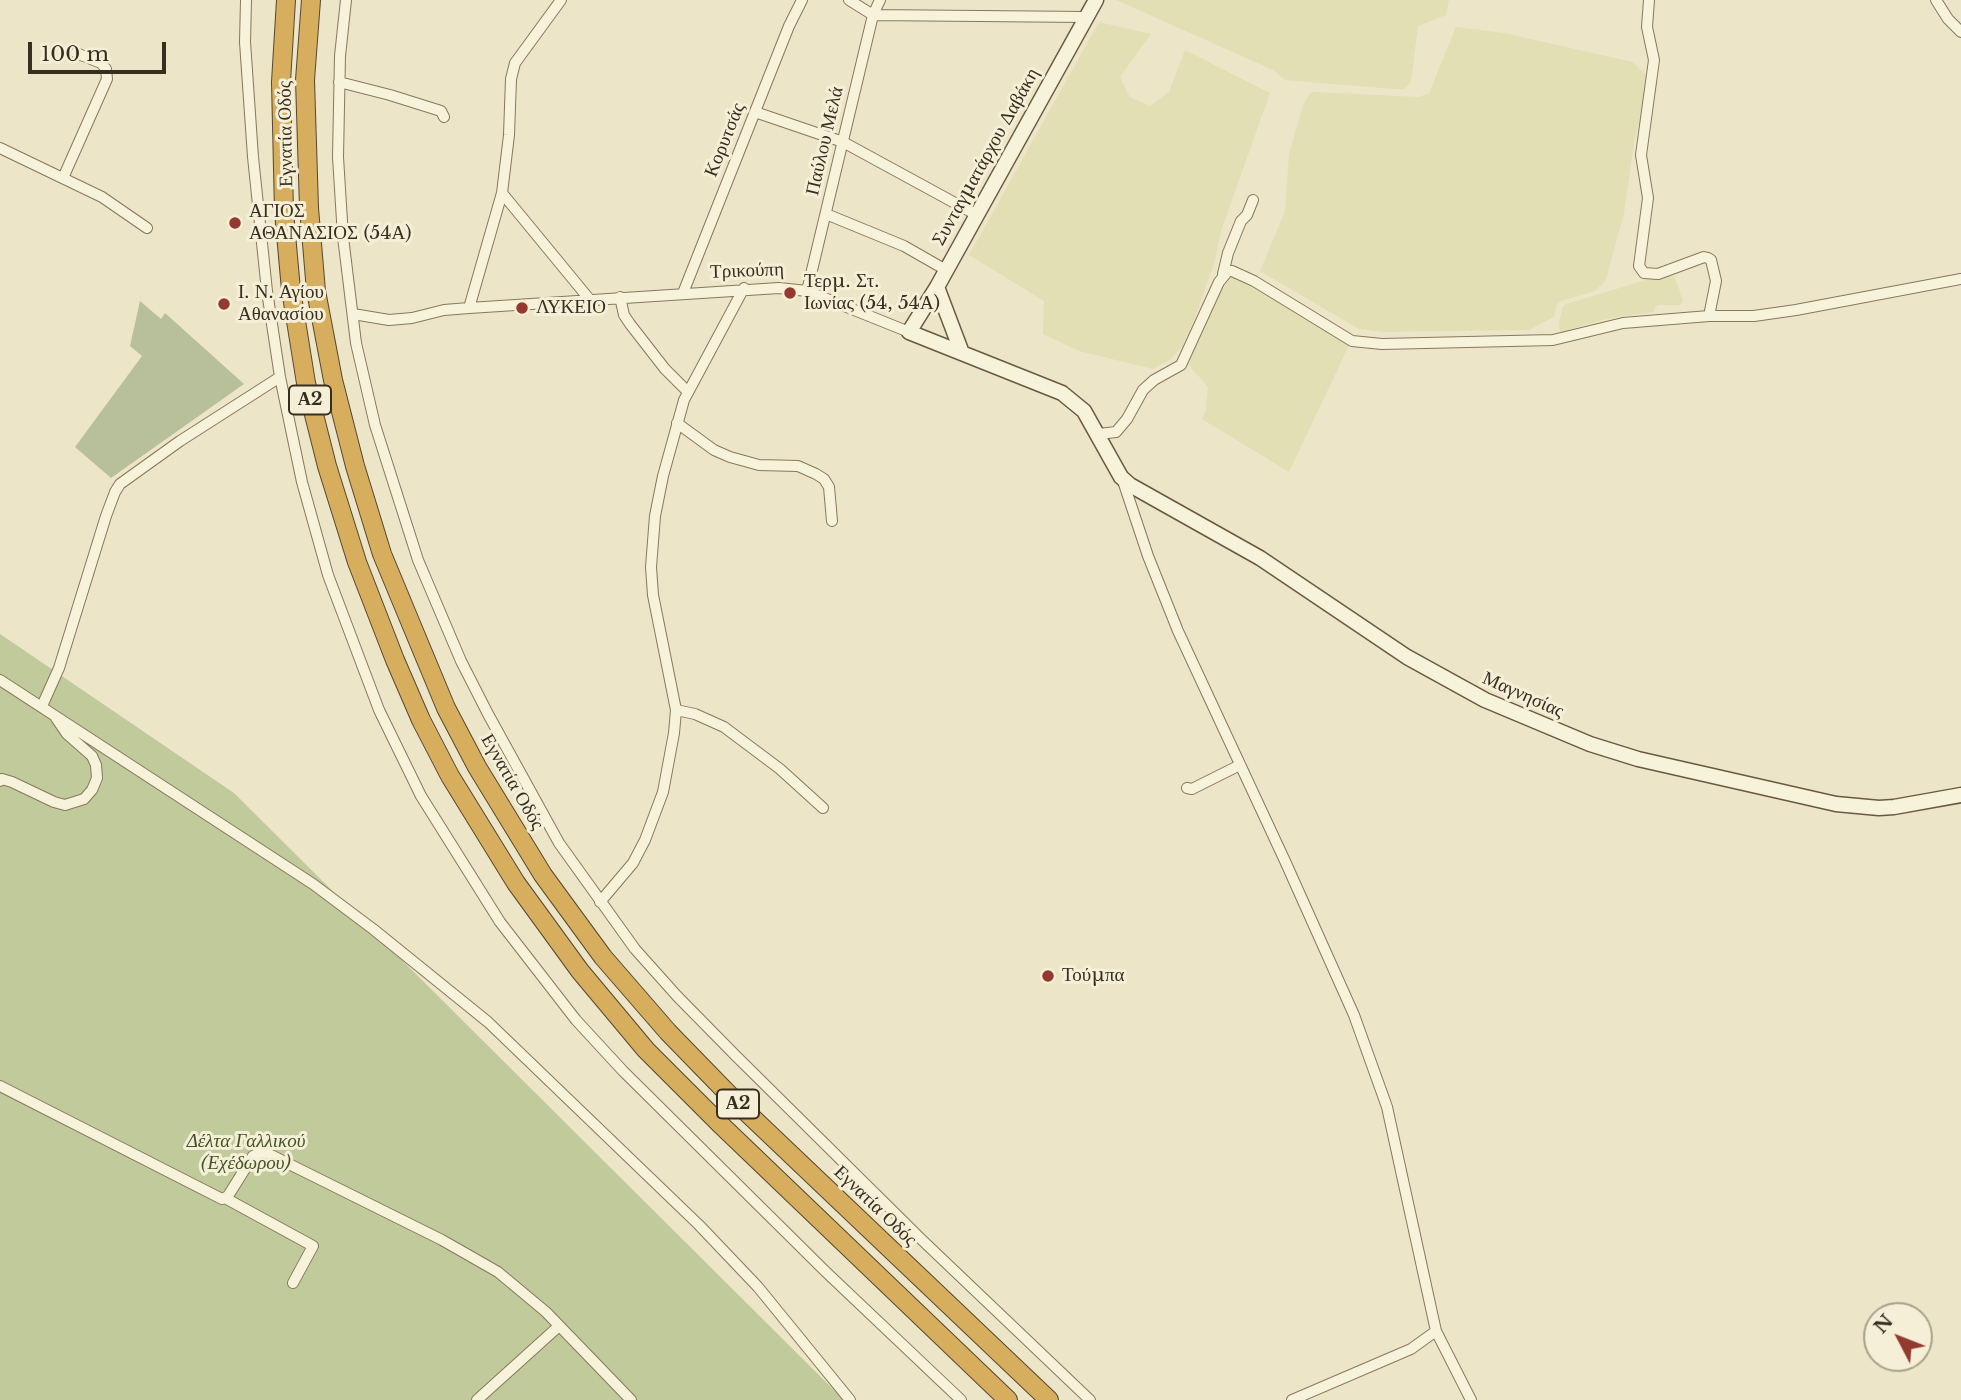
<!DOCTYPE html>
<meta charset="utf-8">
<style>
body{margin:0}
#map{position:relative;width:1961px;height:1400px;overflow:hidden;background:#ede5c7;font-family:"Libre Baskerville",serif}
canvas{display:block}
.north{position:absolute;left:1863px;top:1302px;width:70px;height:70px;box-sizing:border-box;background:#f4efd6;border:2px solid #a9a28d;border-radius:50%;rotate:312deg;font-size:19px;font-weight:700;line-height:28px;text-align:center;color:#382e20}
.north::after{content:'';display:block;margin:auto;width:24px;height:32px;background:#943930;clip-path:polygon(50% 0,100% 100%,50% 72%,0 100%)}
.scale{position:absolute;left:28px;top:42px;width:138px;height:32px;box-sizing:border-box;border:4px solid #382e20;border-top:0;padding-left:9px;font-size:21px;line-height:24px;white-space:nowrap;color:#382e20;-webkit-text-stroke:5px #f4efd6;paint-order:stroke}
</style>
<div id="map">
<canvas width="1961" height="1400"></canvas>
<div class="north">N</div>
<div class="scale">100 m</div>
</div>
<script>
const g = document.querySelector('canvas').getContext('2d');
g.lineJoin = 'round';
function fill(path, color) { g.fillStyle = color; g.fill(path, 'evenodd'); }
const toPath = rows => new Path2D(rows.map(r => 'M' + r).join(''));
function stroke(path, color, width, dash) { g.strokeStyle = color; g.lineWidth = width; g.lineCap = dash ? 'butt' : 'round'; g.setLineDash(dash || []); g.stroke(path); }
function label(font, color, halo, rows, align = 'center') {
  g.font = font + ' "Libre Baskerville",serif'; g.lineWidth = 6; g.setLineDash([]); g.textBaseline = 'middle'; g.strokeStyle = halo; g.fillStyle = color; for (const [text, x, y, turn = 0] of rows) {
    g.save(); g.translate(x, y); g.rotate((+turn || 0) * Math.PI / 180); g.textAlign = isNaN(turn) ? turn : align; if (halo) g.strokeText(text, 0, 0); g.fillText(text, 0, 0); g.restore();
  }
}
fill(toPath([
 [1116,0,1449,0,1446,15,1418,26,1411,81,1405,89,1394,89,1285,80,1273,70],
 [1099,22,1151,34,1120,77,1130,97,1150,106,1169,92,1185,50,1270,93,1221,231,1215,261,1193,323,1182,347,1171,359,1153,369,1079,351,1043,334,1044,301,969,255],
 [1456,27,1504,33,1633,62,1646,75,1647,81,1645,100,1634,142,1624,213,1607,276,1605,281,1595,291,1561,301,1557,304,1554,317,1529,330,1383,332,1359,329,1260,271,1285,211,1289,154,1303,105,1310,93,1315,92,1419,97,1429,93],
 [1233,275,1242,278,1350,343,1289,472,1202,419,1206,409,1208,387,1188,364,1228,276],
 [1670,276,1674,276,1683,300,1681,305,1659,305,1655,307,1654,312,1610,318,1560,332,1559,322,1563,306,1566,304,1646,280]
]), '#e2dfb5');
fill(toPath([
 [0,634,234,793,844,1400,0,1400]
]), '#c0ca9b');
fill(toPath([
 [140,301,161,319,165,313,244,384,111,478,75,447,142,356,130,346]
]), '#b7c09a');
const street = toPath([
 [246,0,245,42,253,157,267,291,280,377,302,482,328,575,379,710,421,796,500,922,576,1020,623,1071,826,1272,961,1400],
 [346,0,340,56,338,157,343,237,356,343,375,425,418,560,461,661,488,714,559,843,635,949,677,996,736,1056,921,1239,1090,1400],
 [849,0,873,15,1086,17],
 [1649,0,1647,27,1654,60,1641,155,1648,198,1639,266,1644,273,1658,274,1704,257,1708,258,1711,260,1716,281,1709,316],
 [1936,0,1948,19,1961,32],
 [339,82,390,95,441,111,444,117],
 [755,112,843,142,977,215],
 [0,148,102,197,147,228],
 [63,178,107,79,106,69,101,63,76,53],
 [502,193,590,300],
 [826,214,904,246,946,270],
 [1223,274,1228,253,1241,221,1247,215,1253,200],
 [807,291,873,15,880,0],
 [683,293,789,26,802,0],
 [620,297,624,315,630,324,665,369,688,392],
 [469,308,502,193,509,135,511,79,515,63,561,0],
 [353,314,389,320,412,318,444,310,469,308,779,288,807,291,909,332],
 [677,423,714,450,730,457,759,465,798,466,816,474,824,479,829,487,832,521],
 [1099,434,1116,432,1127,419,1143,390,1154,380,1181,365,1219,282,1228,271,1232,271,1254,281,1352,341,1382,344,1553,340,1623,323,1709,316,1754,316,1796,310,1961,279],
 [1122,478,1148,556,1178,631,1285,861,1354,1015,1387,1107,1436,1331,1471,1400],
 [0,680,313,884,373,929,488,1022,699,1225,758,1287,850,1400],
 [42,706,59,668,106,516,115,492,120,484,180,441,280,377],
 [676,710,695,714,724,727,780,769,823,808],
 [0,781,2,779,12,782,54,802,65,805,84,799,92,790,97,778,96,765,92,756,67,734,56,718],
 [1187,788,1192,789,1240,765],
 [600,902,633,863,645,840,663,792,674,733,676,710,653,595,651,567,655,516,663,476,684,400,744,288],
 [0,1086,222,1199,228,1196,253,1156,261,1152,269,1154,289,1164,442,1240,498,1272,546,1312,631,1400],
 [225,1198,313,1246,293,1283],
 [477,1400,559,1326],
 [1292,1400,1411,1349,1436,1331]
]);
const secondary = toPath([
 [1096,0,937,287,909,332,1062,393,1084,411,1121,477,1130,485,1260,558,1407,657,1485,700,1590,744,1638,759,1836,804,1879,808,1894,807,1961,795],
 [937,287,962,353]
]);
const highway = toPath([
 [286,0,281,82,284,212,291,290,306,383,327,466,357,562,395,660,421,720,450,776,516,883,580,971,646,1050,721,1125,1008,1400],
 [311,0,305,80,309,208,316,291,333,380,355,466,382,554,446,708,477,767,543,875,603,957,668,1032,741,1107,1049,1400]
]);
stroke(street, '#87785d', 12);
stroke(secondary, '#695940', 17);
stroke(highway, '#564631', 20);
stroke(street, '#f7f2da', 10);
stroke(secondary, '#f7f2da', 14);
stroke(highway, '#d7ae5d', 18);
for (const [x, y, r, color] of [
 [235,223,7,"#943930"],
 [790,293,7,"#943930"],
 [224,304,7,"#943930"],
 [522,308,7,"#943930"],
 [1048,976,7,"#943930"]
]) { const dot = new Path2D(); dot.arc(x, y, r, 0, 2 * Math.PI); g.fillStyle = color; g.fill(dot); stroke(dot, '#f4efd6', 2.5); }
for (const [x, y, w] of [
 [310,400,42],
 [738,1104,42]
]) { const box = new Path2D(); box.roundRect(x - w / 2, y - 14.5, w, 29, 5); g.fillStyle = '#f4efd6'; g.fill(box); stroke(box, '#382e20', 2); }
label('bold 18px', '#382e20', null, [
 ["Α2",310,400],
 ["Α2",738,1104]
]);
label('19px', '#382e20', '#f4efd6', [
 ["Εγνατία Οδός",286,134,-91],
 ["Κορυτσάς",725,140,-68],
 ["Παύλου Μελά",825,141,-77],
 ["Συνταγματάρχου Δαβάκη",986,157,-61],
 ["Τρικούπη",747,271,-2],
 ["Μαγνησίας",1523,695,24],
 ["Εγνατία Οδός",512,782,60],
 ["Εγνατία Οδός",875,1206,44]
]);
label('19px', '#382e20', '#f4efd6', [
 ["ΑΓΙΟΣ",249,212],
 ["ΑΘΑΝΑΣΙΟΣ (54Α)",249,234],
 ["Τερμ. Στ.",804,282],
 ["Ιωνίας (54, 54Α)",804,304],
 ["Ι. Ν. Αγίου",238,293],
 ["Αθανασίου",238,315],
 ["ΛΥΚΕΙΟ",536,308],
 ["Τούμπα",1062,976]
], 'left');
label('italic 19px', '#445428', '#f4efd6', [
 ["Δέλτα Γαλλικού",246,1142],
 ["(Εχέδωρου)",246,1164]
]);
</script>
